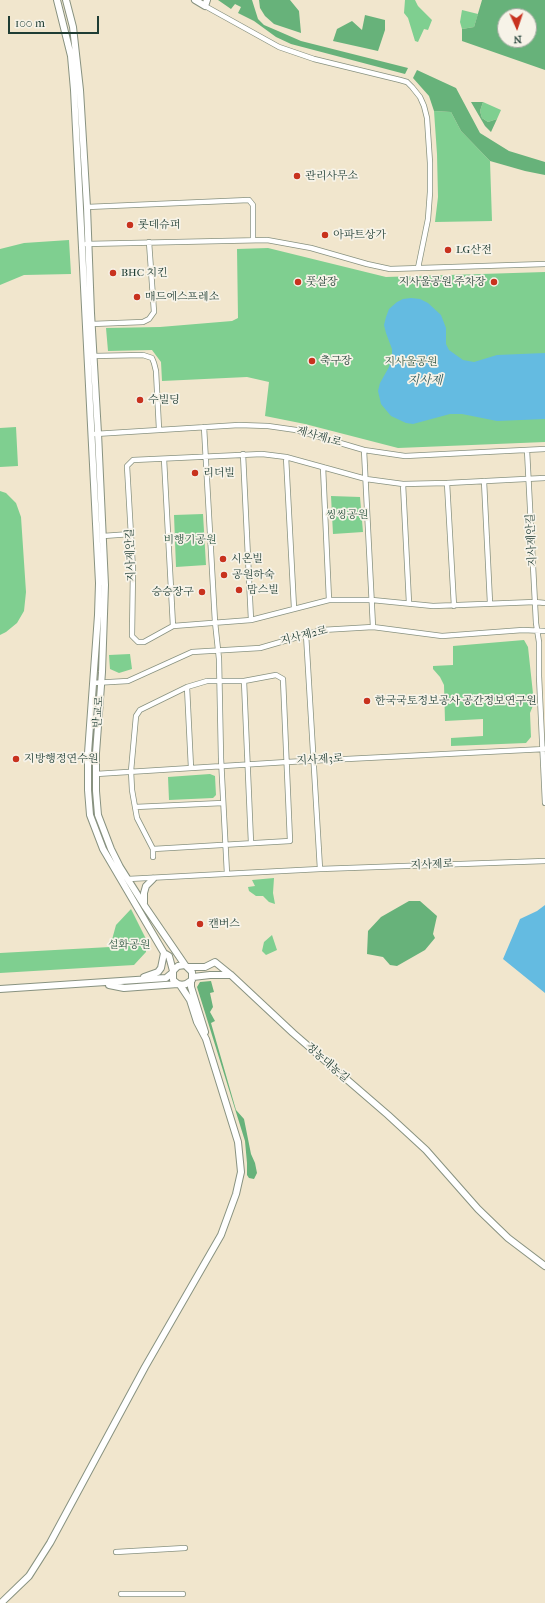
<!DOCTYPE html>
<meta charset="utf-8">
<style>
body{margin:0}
#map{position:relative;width:545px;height:1603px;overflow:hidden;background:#f1e6cd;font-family:"IM FELL French Canon",serif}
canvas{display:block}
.north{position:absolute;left:497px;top:8px;width:40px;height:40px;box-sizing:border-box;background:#f7f3e8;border:1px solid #a1aaa0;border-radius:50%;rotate:177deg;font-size:11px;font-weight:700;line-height:16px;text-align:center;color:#1f3d34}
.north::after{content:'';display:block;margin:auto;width:14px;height:18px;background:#c8321e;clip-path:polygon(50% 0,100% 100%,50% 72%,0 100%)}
.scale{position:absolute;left:8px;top:16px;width:91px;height:18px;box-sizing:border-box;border:2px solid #1f3d34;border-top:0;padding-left:5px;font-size:12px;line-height:14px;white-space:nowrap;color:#1f3d34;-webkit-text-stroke:3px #f7f3e8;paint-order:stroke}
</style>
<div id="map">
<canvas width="545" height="1603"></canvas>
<div class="north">N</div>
<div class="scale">100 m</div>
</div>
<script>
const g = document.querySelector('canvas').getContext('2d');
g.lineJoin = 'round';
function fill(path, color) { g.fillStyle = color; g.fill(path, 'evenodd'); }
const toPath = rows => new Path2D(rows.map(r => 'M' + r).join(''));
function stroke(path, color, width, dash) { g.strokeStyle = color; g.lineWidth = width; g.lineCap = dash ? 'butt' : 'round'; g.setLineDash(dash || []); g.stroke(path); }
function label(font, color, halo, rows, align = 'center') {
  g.font = font + ' "IM FELL French Canon","Noto Serif KR",serif'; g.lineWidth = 3.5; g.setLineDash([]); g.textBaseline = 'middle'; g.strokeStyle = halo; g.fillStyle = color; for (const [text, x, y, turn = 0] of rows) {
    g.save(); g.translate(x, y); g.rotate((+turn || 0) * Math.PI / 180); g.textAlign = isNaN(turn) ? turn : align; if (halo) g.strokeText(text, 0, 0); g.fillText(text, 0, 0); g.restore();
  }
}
fill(toPath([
 [405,0,415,0,418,6,432,20,428,30,424,29,418,42,415,41,408,18,404,13],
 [462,10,478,14,474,27,462,29,460,22],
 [483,102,501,110,497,119,488,122,482,118,480,111],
 [434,111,451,112,461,131,490,161,492,221,435,222,438,197,437,154],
 [69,240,71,274,24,275,0,285,0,249,24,243],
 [268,248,386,277,545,272,545,442,398,448,305,424,265,416,269,382,247,377,162,381,161,362,152,350,108,351,106,328,160,327,232,321,238,318,237,249],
 [16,427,18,466,0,467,0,428],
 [0,491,6,493,16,503,21,517,26,592,24,611,17,623,6,632,0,635],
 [331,496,360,497,363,532,333,534],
 [203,514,206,565,176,567,174,515],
 [524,640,528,647,534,703,530,713,531,737,526,743,451,746,451,738,483,736,483,719,445,721,444,685,440,677,433,669,433,666,453,665,453,646],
 [130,654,132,669,119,673,110,669,109,655],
 [210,774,215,776,216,795,213,798,169,800,168,777],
 [274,878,273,893,275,904,269,902,263,896,256,896,249,891,248,887,255,886,252,880],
 [131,909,146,939,146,952,134,965,0,973,0,953,110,947,116,925],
 [272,935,277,950,266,955,262,951,264,942]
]), '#7fcf90');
fill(toPath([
 [218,0,252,0,258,19,264,25,278,31,301,41,408,68,405,74,291,44,276,37,254,21,238,13,241,7,235,4,231,9],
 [259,0,290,0,299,11,301,33,274,24,265,16,260,8],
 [482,0,545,0,545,70,462,41,462,29,474,27],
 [505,16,529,16,529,40,505,40],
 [365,15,385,20,385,30,378,51,333,41,337,29,352,21,362,30],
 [417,70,456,88,480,133,509,151,545,162,545,175,525,171,490,161,461,131,451,112,434,111,429,96,413,78],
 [471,102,483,102,480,111,482,118,488,122,497,119,491,132,485,126],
 [409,901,420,901,437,916,433,934,435,938,425,950,397,966,390,965,383,957,367,954,368,931,381,917],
 [211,981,214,992,210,993,213,1007,210,1012,215,1021,211,1023,236,1110,244,1119,251,1154,255,1163,257,1173,254,1179,249,1178,247,1175,247,1163,245,1141,197,987,200,982]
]), '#67b27a');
fill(toPath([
 [411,298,420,299,428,303,441,315,446,328,446,344,449,350,463,360,474,362,497,355,545,353,545,419,497,421,462,414,450,414,413,424,406,423,391,416,381,404,378,391,380,383,389,367,392,355,392,349,386,333,384,325,386,317,389,309,397,302,403,299],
 [545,905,545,993,503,959,520,919,537,911]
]), '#64bbe1');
const minor = toPath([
 [205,6,279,47,314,59,400,80,407,82,412,87,420,97,424,106,427,118,430,163,430,192,428,219,418,268],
 [87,207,249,200,253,205,253,239],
 [86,244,267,240,311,248,367,264,390,269,545,264],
 [92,324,143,322,149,319,154,312,149,242],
 [93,356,143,355,152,358,154,363,156,371,159,429],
 [204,427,215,622,219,659,221,758,227,874],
 [95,434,239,425,268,426,296,430,364,450,405,456,545,449],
 [364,450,373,627],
 [527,450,536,623,539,642,539,676,545,803],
 [243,454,251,620],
 [286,457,294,608],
 [164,459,173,626],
 [323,467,329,600],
 [545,478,447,483,403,484,366,479,286,457,262,454,133,460,127,466,133,570,132,636,138,642,144,642,173,626,251,620,329,600,372,600,433,606,535,602,545,603],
 [484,481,490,603],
 [447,483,454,606],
 [403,484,409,603],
 [103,536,131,534],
 [306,634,320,869],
 [244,681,251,843],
 [93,683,128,681,192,652,260,648,322,630,373,627,442,636,523,630,545,631],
 [187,687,191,768],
 [96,774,287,762,545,749],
 [135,807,137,818,153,849,153,857],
 [153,849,290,841,283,679,276,675,244,681,207,681,187,687,140,710,136,716,131,771,132,790,135,807,223,803],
 [128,879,320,869,545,861],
 [116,1552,185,1548],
 [121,1594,183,1594]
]);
const tertiary = toPath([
 [57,0,71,56,74,90,99,583,98,615,88,753,88,790,90,815,103,849,164,953,169,956,173,971,173,980,178,984,182,985,186,984,192,980,192,972,185,965,178,966,173,971],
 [66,0,73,27,80,90,87,207,91,313,98,433,105,585,102,672,96,753,96,791,98,815,111,849,120,867,144,905,185,965],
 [195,0,205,6,207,0],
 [144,903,144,893,146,886,153,879],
 [188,967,205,967,215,962,231,975,293,1033,388,1115,426,1150,478,1209,508,1238,545,1266],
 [144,977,158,972,161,968,164,953],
 [193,977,210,975,231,975],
 [191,981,191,987,205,1032],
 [109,985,124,988,178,984],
 [0,989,166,978,172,973],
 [1,1603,29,1576,50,1543,145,1367,221,1235,236,1194,241,1172,238,1142,206,1039,197,1022,190,1000,180,985]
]);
stroke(minor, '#889280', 6);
stroke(tertiary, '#889280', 8);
stroke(minor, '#fff', 4.5);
stroke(tertiary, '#fff', 6);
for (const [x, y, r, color] of [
 [297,176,4,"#c8321e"],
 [130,225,4,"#c8321e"],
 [325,235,4,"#c8321e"],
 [448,250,4,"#c8321e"],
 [113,273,4,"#c8321e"],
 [298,282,4,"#c8321e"],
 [494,282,4,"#c8321e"],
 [137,297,4,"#c8321e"],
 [312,361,4,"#c8321e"],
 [140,400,4,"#c8321e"],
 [195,473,4,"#c8321e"],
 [223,559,4,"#c8321e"],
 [224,575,4,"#c8321e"],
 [239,590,4,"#c8321e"],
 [202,592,4,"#c8321e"],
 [367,701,4,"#c8321e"],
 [16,759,4,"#c8321e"],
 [200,924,4,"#c8321e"]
]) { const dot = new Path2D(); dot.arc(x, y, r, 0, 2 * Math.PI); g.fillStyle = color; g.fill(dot); stroke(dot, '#f7f3e8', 1.5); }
label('11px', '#1f3d34', '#f7f3e8', [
 ["관리사무소",305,176],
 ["롯데슈퍼",138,225],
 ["아파트상가",333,235],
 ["LG산전",456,250],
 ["BHC 치킨",121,273],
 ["풋살장",306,282],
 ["지사울공원 주차장",486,282,"right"],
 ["매드에스프레소",145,297],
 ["축구장",320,361],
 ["수빌딩",148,400],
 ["리더빌",203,473],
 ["시온빌",231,559],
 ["공원하숙",232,575],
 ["맘스빌",247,590],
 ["승승장구",194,592,"right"],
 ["한국국토정보공사 공간정보연구원",375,701],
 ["지방행정연수원",24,759],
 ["캔버스",208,924]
], 'left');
label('11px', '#325a46', '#f7f3e8', [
 ["지사울공원",411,362],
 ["씽씽공원",347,515],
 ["비행기공원",190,540],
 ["설화공원",129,945]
]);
label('11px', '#1f3d34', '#f7f3e8', [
 ["제사제1로",319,437,16],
 ["지사제안길",532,540,-93],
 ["지사제안길",131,555,-92],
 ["지사제2로",304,636,-14],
 ["반교로",99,712,-86],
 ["지사제3로",320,760,-3],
 ["지사제로",432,865,-2],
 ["정농대농길",327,1063,41]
]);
label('italic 12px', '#305c5f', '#f7f3e8', [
 ["지사제",425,381]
]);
</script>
